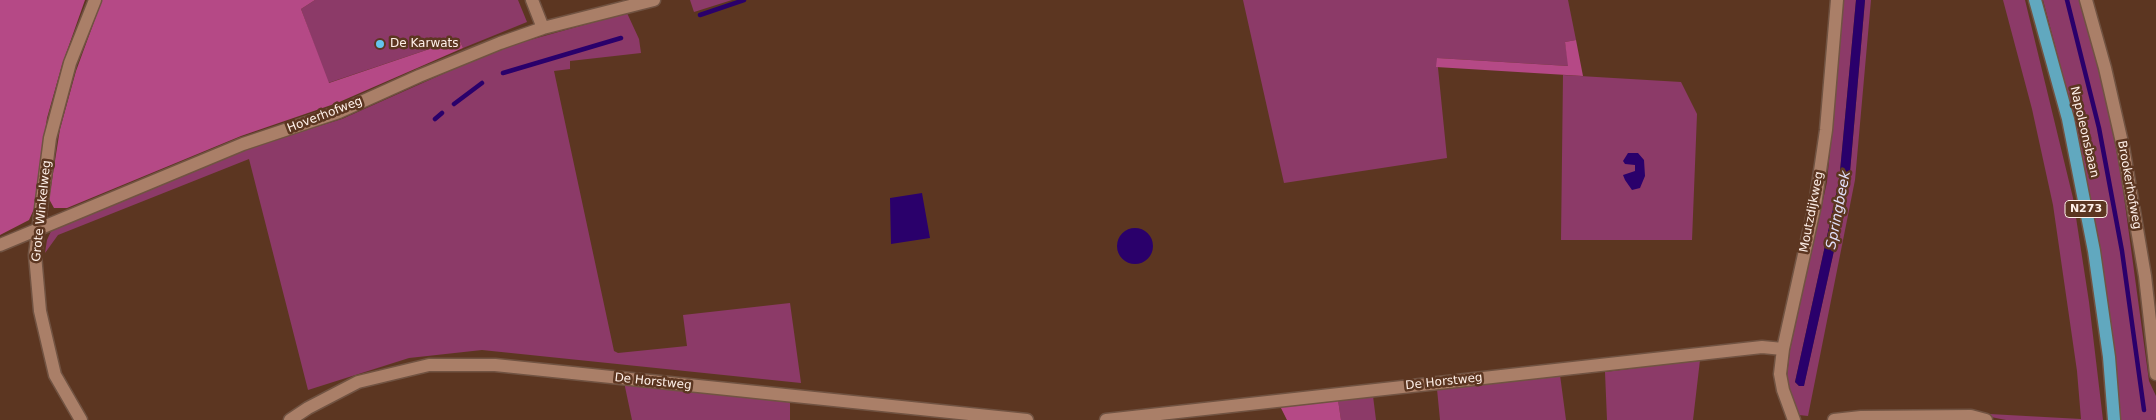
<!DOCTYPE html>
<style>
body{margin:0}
canvas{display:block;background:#5c3621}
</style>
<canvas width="2156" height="420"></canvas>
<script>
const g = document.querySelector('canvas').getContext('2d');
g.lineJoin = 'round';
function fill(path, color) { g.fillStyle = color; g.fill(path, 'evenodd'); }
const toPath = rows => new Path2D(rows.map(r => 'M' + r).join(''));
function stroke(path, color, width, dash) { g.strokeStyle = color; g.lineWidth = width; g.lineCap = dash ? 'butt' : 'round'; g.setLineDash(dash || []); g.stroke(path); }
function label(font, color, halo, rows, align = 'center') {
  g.font = font + ' "DejaVu Sans",sans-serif'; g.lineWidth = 5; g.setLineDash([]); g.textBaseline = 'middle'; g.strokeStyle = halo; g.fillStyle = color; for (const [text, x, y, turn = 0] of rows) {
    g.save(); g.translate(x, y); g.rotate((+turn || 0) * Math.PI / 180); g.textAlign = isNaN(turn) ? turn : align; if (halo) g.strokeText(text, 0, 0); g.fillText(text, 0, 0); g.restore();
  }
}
fill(toPath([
 [315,0,518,0,527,22,463,48,459,39,328,83,301,9],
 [690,0,732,0,694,12],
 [1243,0,1568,0,1576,40,1565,42,1569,66,1437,58,1447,158,1284,183],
 [1844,0,1856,0,1839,182,1795,382,1799,386,1804,385,1849,183,1865,0,1871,0,1855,180,1808,416,1799,415,1792,402,1787,376,1790,350,1827,182],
 [2003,0,2025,0,2073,198,2089,302,2103,420,2006,420,1971,413,2081,419,2077,371,2053,205,2032,109],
 [2043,0,2081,0,2087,22,2109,113,2121,175,2149,381,2156,396,2156,420,2120,420,2074,117],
 [627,13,639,39,641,53,570,61,570,69,554,71,614,351,618,353,687,346,683,315,790,303,801,383,482,350,409,358,308,390,249,159,58,235,45,253,47,240,53,227,245,149,342,119,501,48],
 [1563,75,1681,82,1697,114,1692,240,1561,240],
 [1700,360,1693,420,1607,420,1605,372],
 [1560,375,1566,420,1440,420,1437,389],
 [624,382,790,402,790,420,632,420],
 [1373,396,1376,420,1341,420,1338,400]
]), '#8c3a68');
fill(toPath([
 [0,0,85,0,62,65,47,118,34,209,29,220,0,235],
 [102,0,315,0,301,9,329,83,459,39,463,48,337,103,241,136,67,208,54,208,49,199,60,129,76,71],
 [1576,40,1583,76,1436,67,1437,58,1568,66,1565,42],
 [1338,400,1341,420,1287,420,1280,406]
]), '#b54986');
fill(toPath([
 [1856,0,1865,0,1849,183,1804,386,1799,386,1795,382,1839,182],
 [1628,153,1638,153,1644,160,1645,176,1640,188,1632,190,1625,180,1623,175,1635,171,1635,165,1625,164,1623,161],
 [922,193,930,238,891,244,890,198],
 '1117 246a18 18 0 1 1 36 0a18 18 0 1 1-36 0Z'
]), '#2a006b');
stroke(toPath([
 [2067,0,2099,128,2122,251,2144,410],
 [700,15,744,0],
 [503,73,621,38],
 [454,104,482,83],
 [435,119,442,113]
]), '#2a006b', 4.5);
const minor = toPath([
 [532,0,543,28],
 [2086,0,2105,68,2123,147,2145,276,2156,374],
 [0,245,243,144,339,112,419,76,500,43,543,28,654,0],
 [81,420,55,375,40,311,35,255,50,138,70,63,95,0],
 [290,420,308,408,358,382,429,365,495,365,1027,420],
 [1106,420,1762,347,1783,349],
 [1794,420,1783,390,1780,374,1783,349,1815,205,1826,130,1837,0],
 [1834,420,1861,417,1971,416,1986,420]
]);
const major = toPath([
 [2035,0,2068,119,2094,251,2109,357,2114,420]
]);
stroke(minor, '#715342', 15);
stroke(major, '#715342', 15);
stroke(minor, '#aa7f68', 12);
stroke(major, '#61a8bf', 12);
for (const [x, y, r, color] of [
 [380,44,5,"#64c5ee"]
]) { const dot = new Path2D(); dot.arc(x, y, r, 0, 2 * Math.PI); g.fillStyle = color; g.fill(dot); stroke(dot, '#5c3621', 2); }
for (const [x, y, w] of [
 [2086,209,42]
]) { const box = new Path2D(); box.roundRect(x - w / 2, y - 8.5, w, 17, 4); g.fillStyle = '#5c3621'; g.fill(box); stroke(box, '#fff0e9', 1); }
label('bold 11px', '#fff0e9', null, [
 ["N273",2086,209]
]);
label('12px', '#fff0e9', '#5c3621', [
 ["De Karwats",390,44]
], 'left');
label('12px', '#fff0e9', '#5c3621', [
 ["Hoverhofweg",325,115,-21],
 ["Napoleonsbaan",2084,132,77],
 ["Brookerhofweg",2129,185,80],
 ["Grote Winkelweg",42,211,-84],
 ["Moutzdijkweg",1812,212,-79],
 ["De Horstweg",653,382,6],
 ["De Horstweg",1444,382,-6]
]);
label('italic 14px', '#e1e0fb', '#5c3621', [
 ["Springbeek",1839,210,-79]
]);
</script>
